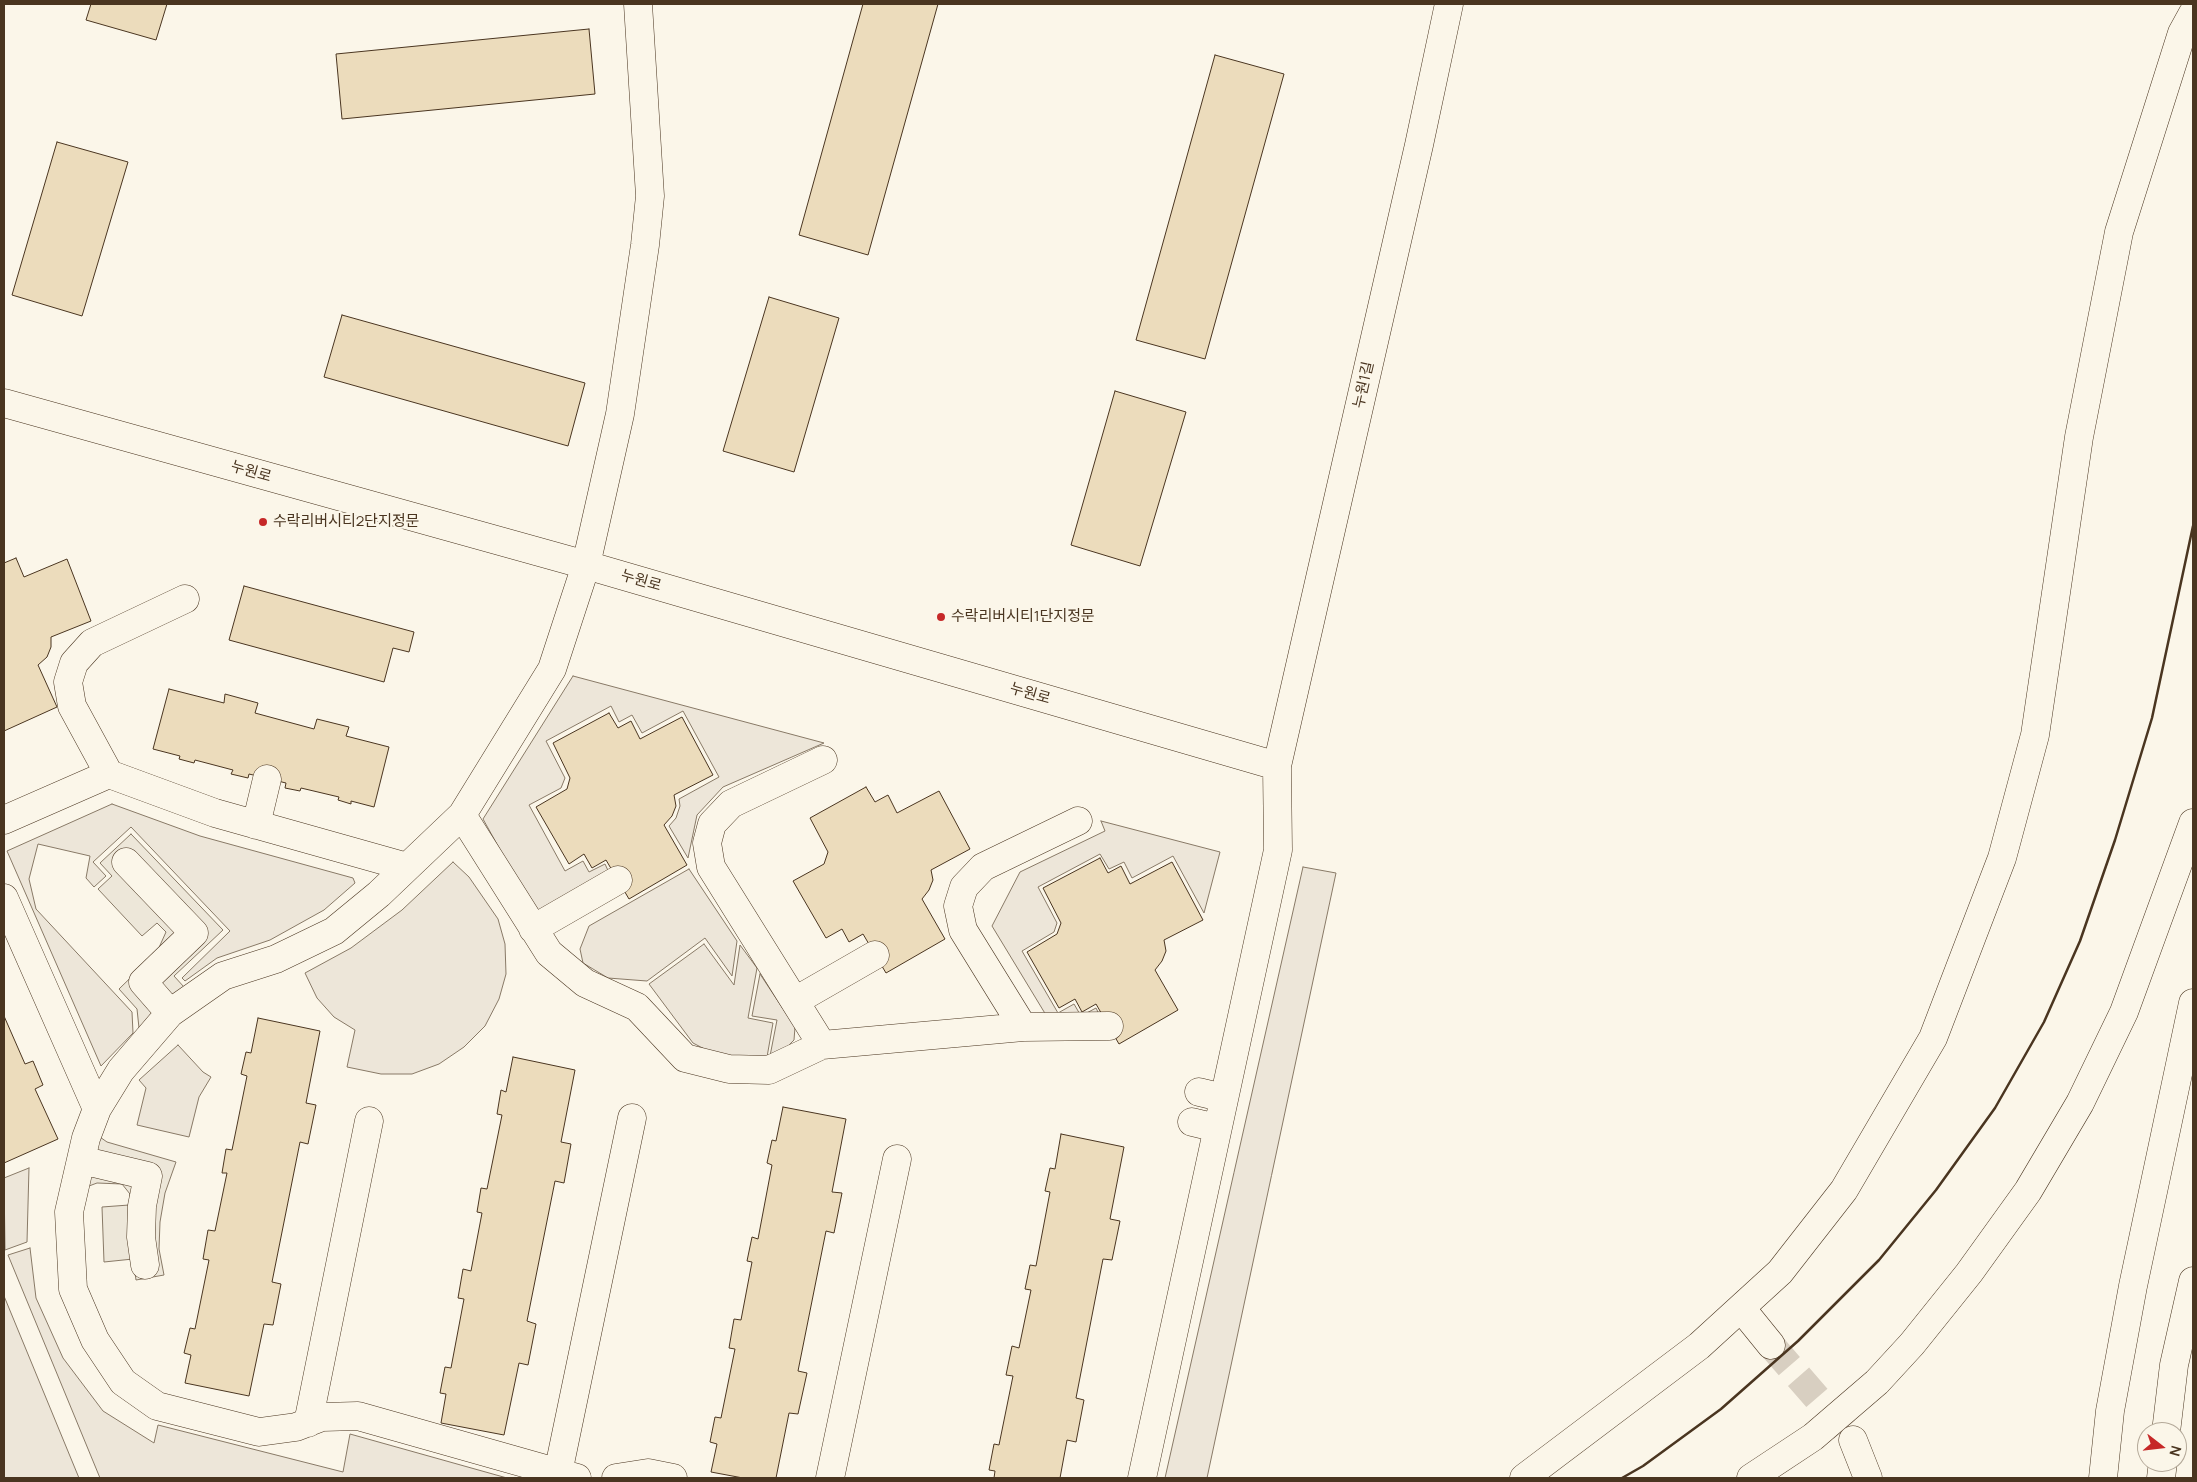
<!DOCTYPE html>
<meta charset="utf-8">
<style>
body{margin:0}
#map{position:relative;width:2197px;height:1482px;overflow:hidden;background:#fbf6e9;font-family:Manrope,sans-serif}
canvas{display:block}
.frame{position:absolute;inset:0;border:5px solid #4a3520;pointer-events:none}
.north{position:absolute;left:2137px;top:1422px;width:50px;height:50px;box-sizing:border-box;background:#fbf6e9;border:1px solid #b4a999;border-radius:50%;rotate:106deg;font-size:14px;font-weight:700;line-height:20px;text-align:center;color:#4a3520}
.north::after{content:'';display:block;margin:auto;width:18px;height:22px;background:#c62828;clip-path:polygon(50% 0,100% 100%,50% 72%,0 100%)}
</style>
<div id="map">
<canvas width="2197" height="1482"></canvas>
<div class="frame"></div>
<div class="north">N</div>
</div>
<script>
const g = document.querySelector('canvas').getContext('2d');
g.lineJoin = 'round';
function fill(path, color) { g.fillStyle = color; g.fill(path, 'evenodd'); }
const toPath = rows => new Path2D(rows.map(r => 'M' + r).join(''));
function stroke(path, color, width, dash) { g.strokeStyle = color; g.lineWidth = width; g.lineCap = dash ? 'butt' : 'round'; g.setLineDash(dash || []); g.stroke(path); }
function label(font, color, halo, rows, align = 'center') {
  g.font = font + ' Manrope,"Noto Sans KR",sans-serif'; g.lineWidth = 4; g.setLineDash([]); g.textBaseline = 'middle'; g.strokeStyle = halo; g.fillStyle = color; for (const [text, x, y, turn = 0] of rows) {
    g.save(); g.translate(x, y); g.rotate((+turn || 0) * Math.PI / 180); g.textAlign = isNaN(turn) ? turn : align; if (halo) g.strokeText(text, 0, 0); g.fillText(text, 0, 0); g.restore();
  }
}
const green = toPath([
 [573,676,824,743,723,787,697,815,688,858,669,826,676,818,680,806,679,799,719,777,683,711,642,733,632,715,619,722,611,706,546,741,565,778,561,788,529,805,565,871,583,861,589,872,605,864,611,877,538,918,483,819,573,676],
 [112,804,200,836,353,878,355,883,324,910,270,940,217,958,185,981,182,978,230,931,131,827,93,862,106,876,94,887,86,878,90,856,38,844,29,879,36,909,132,1012,133,1033,101,1066,7,851,112,804],
 [1101,821,1220,852,1204,913,1173,856,1132,878,1124,862,1109,869,1100,854,1038,887,1057,923,1054,932,1022,951,1058,1013,1074,1004,1081,1016,1096,1008,1102,1020,1049,1020,992,926,1020,872,1105,831,1101,821],
 [453,862,469,877,498,919,505,944,506,974,499,999,485,1026,464,1047,439,1064,412,1074,381,1074,347,1067,355,1030,334,1017,317,998,305,973,351,948,402,910,453,862],
 [1303,867,1336,873,1207,1478,1165,1478,1303,867],
 [689,869,737,941,732,976,705,938,647,981,608,978,583,963,580,949,589,926,689,869],
 [704,944,734,985,740,945,757,968,748,1018,773,1023,767,1057,716,1055,693,1043,649,984,704,944],
 [760,974,795,1027,794,1040,786,1048,770,1056,777,1020,752,1016,760,974],
 [178,1045,203,1072,211,1077,199,1097,189,1137,137,1125,146,1088,139,1080,178,1045],
 [29,1168,27,1242,5,1250,4,1178,29,1168],
 [30,1248,36,1298,63,1358,103,1411,154,1443,158,1425,343,1472,350,1434,507,1478,100,1478,8,1255,30,1248],
 [4,1296,79,1478,4,1478,4,1296]
]);
fill(green, '#ede6d9');
stroke(green, '#887966', 1);
const parking = toPath([
 [131,834,223,930,174,976,184,987,160,1003,139,1028,137,1009,119,989,157,952,166,932,157,923,142,936,98,889,112,876,100,863,131,834],
 [97,1135,107,1142,176,1162,165,1193,160,1222,159,1249,164,1275,136,1280,133,1259,104,1262,102,1207,129,1205,130,1194,122,1184,97,1183,81,1189,97,1135]
]);
fill(parking, '#ede7d9');
stroke(parking, '#887966', 1);
const building = toPath([
 [91,4,167,4,156,40,86,20,91,4],
 [863,4,938,4,868,255,799,235,863,4],
 [589,29,595,94,342,119,336,54,589,29],
 [1215,55,1284,74,1205,359,1136,340,1215,55],
 [57,142,128,162,82,316,12,295,57,142],
 [769,297,839,318,794,472,723,451,769,297],
 [342,315,585,383,568,446,324,377,342,315],
 [1115,391,1186,412,1140,566,1071,545,1115,391],
 [16,558,24,577,67,559,91,621,51,637,51,647,47,657,38,665,57,707,4,731,4,563,16,558],
 [244,586,414,632,409,652,393,648,384,682,229,640,244,586],
 [169,689,224,703,225,694,258,703,255,713,314,729,317,719,349,727,346,736,389,747,374,807,351,801,351,804,338,800,339,797,301,788,300,791,285,788,286,783,249,774,248,778,231,774,233,770,195,760,194,763,179,759,180,756,153,749,169,689],
 [609,713,618,728,631,721,640,739,682,717,713,775,674,795,676,806,672,816,664,825,687,865,629,899,606,860,592,868,584,854,569,864,536,807,567,789,570,778,553,743,609,713],
 [866,787,875,802,888,795,897,813,939,791,970,849,931,870,933,880,929,890,922,899,945,939,886,973,863,934,849,942,842,929,826,938,793,881,824,864,828,852,810,818,866,787],
 [1100,858,1108,873,1121,866,1130,884,1172,862,1203,920,1164,940,1166,951,1162,961,1155,970,1178,1010,1119,1044,1096,1004,1082,1012,1075,999,1059,1008,1027,952,1057,934,1061,923,1043,888,1100,858],
 [4,1016,25,1064,33,1061,43,1085,35,1089,58,1139,4,1163,4,1016],
 [258,1018,320,1031,306,1103,316,1105,308,1144,300,1142,272,1282,281,1284,273,1325,264,1324,249,1396,185,1383,191,1355,184,1353,190,1328,195,1329,209,1260,203,1259,208,1230,215,1231,227,1173,222,1173,226,1149,232,1150,247,1076,241,1074,246,1052,251,1053,258,1018],
 [513,1057,575,1070,561,1142,571,1144,564,1183,555,1181,527,1321,536,1324,528,1365,519,1363,504,1435,441,1423,446,1394,440,1393,445,1367,451,1368,464,1299,458,1298,463,1269,471,1271,482,1213,477,1212,481,1188,487,1189,502,1115,497,1114,501,1090,506,1092,513,1057],
 [783,1107,846,1119,832,1192,842,1193,834,1233,826,1231,798,1371,807,1373,798,1414,789,1413,776,1478,743,1478,711,1472,717,1444,710,1442,715,1417,721,1418,735,1349,729,1348,734,1319,741,1320,752,1262,747,1261,752,1237,758,1239,772,1165,767,1163,772,1140,776,1141,783,1107],
 [1061,1134,1124,1147,1110,1219,1120,1221,1112,1260,1103,1259,1076,1398,1084,1400,1076,1442,1067,1440,1060,1478,994,1478,995,1471,989,1470,994,1444,999,1445,1013,1376,1006,1375,1012,1346,1019,1348,1031,1290,1025,1289,1030,1265,1036,1266,1050,1192,1045,1191,1050,1168,1055,1169,1061,1134]
]);
fill(building, '#ecdcbc');
stroke(building, '#4a3520', 1);
stroke(toPath([
 [1771,1345,1850,1436]
]), '#d8cfc1', 28, [28, 14]);
const minor = toPath([
 [4,403,586,565,1277,766],
 [109,774,72,706,68,682,74,663,92,643,185,599],
 [462,815,549,953,585,983,637,1007,685,1058,729,1069,769,1070,822,1045,1023,1027,1109,1026],
 [4,820,109,774,215,813,407,867],
 [256,825,267,779],
 [126,862,194,933,143,982,170,1013],
 [4,898,97,1109],
 [533,929,618,880],
 [795,1001,875,955],
 [1023,1027,963,930,958,906,964,887,983,867,1078,821],
 [822,1045,711,867,707,843,712,824,731,804,823,760],
 [1199,1092,1224,1098],
 [1192,1122,1217,1128],
 [81,1160,148,1176,142,1206,141,1237,145,1265],
 [1741,1308,1771,1345],
 [308,1423,369,1121],
 [1853,1440,1868,1478],
 [558,1473,632,1118],
 [577,1478,358,1416,322,1417,296,1427,259,1432,157,1406,123,1382,95,1340,73,1289,69,1212,86,1138,97,1109,121,1070,170,1013,223,976,276,959,334,931,379,894,462,815,552,669,586,565,620,414,645,245,650,196,638,4],
 [616,1478,648,1473,673,1478],
 [830,1478,897,1159],
 [1142,1478,1278,850,1277,766,1419,145,1449,4],
 [1524,1478,1699,1346,1780,1272,1844,1190,1933,1038,2002,858,2035,735,2079,437,2119,232,2182,33,2193,13]
]);
const highway = toPath([
 [2166,1432,2174,1365,2193,1281],
 [1751,1478,1813,1437,1877,1382,1912,1344,1969,1273,2028,1191,2080,1103,2124,1012,2193,823],
 [2103,1478,2110,1411,2133,1286,2193,1003],
 [2161,1478,2163,1462]
]);
stroke(minor, '#4a3520', 29);
stroke(highway, '#4a3520', 29);
stroke(minor, '#fbf6e9', 28);
stroke(highway, '#fbf6e9', 28);
stroke(toPath([
 [1622,1478,1643,1466,1721,1409,1798,1341,1879,1260,1936,1190,1995,1108,2044,1022,2080,941,2115,840,2152,718,2193,526]
]), '#4a3520', 2.5);
for (const [x, y, r, color] of [
 [263,522,5,"#c62828"],
 [941,617,5,"#c62828"]
]) { const dot = new Path2D(); dot.arc(x, y, r, 0, 2 * Math.PI); g.fillStyle = color; g.fill(dot); stroke(dot, '#fbf6e9', 2); }
label('15px', '#4a3520', '#fbf6e9', [
 ["누원1길",1364,385,-77],
 ["누원로",251,472,16],
 ["누원로",641,581,16],
 ["누원로",1030,694,16]
]);
label('15px', '#4a3520', '#fbf6e9', [
 ["수락리버시티2단지정문",273,522],
 ["수락리버시티1단지정문",951,617]
], 'left');
</script>
